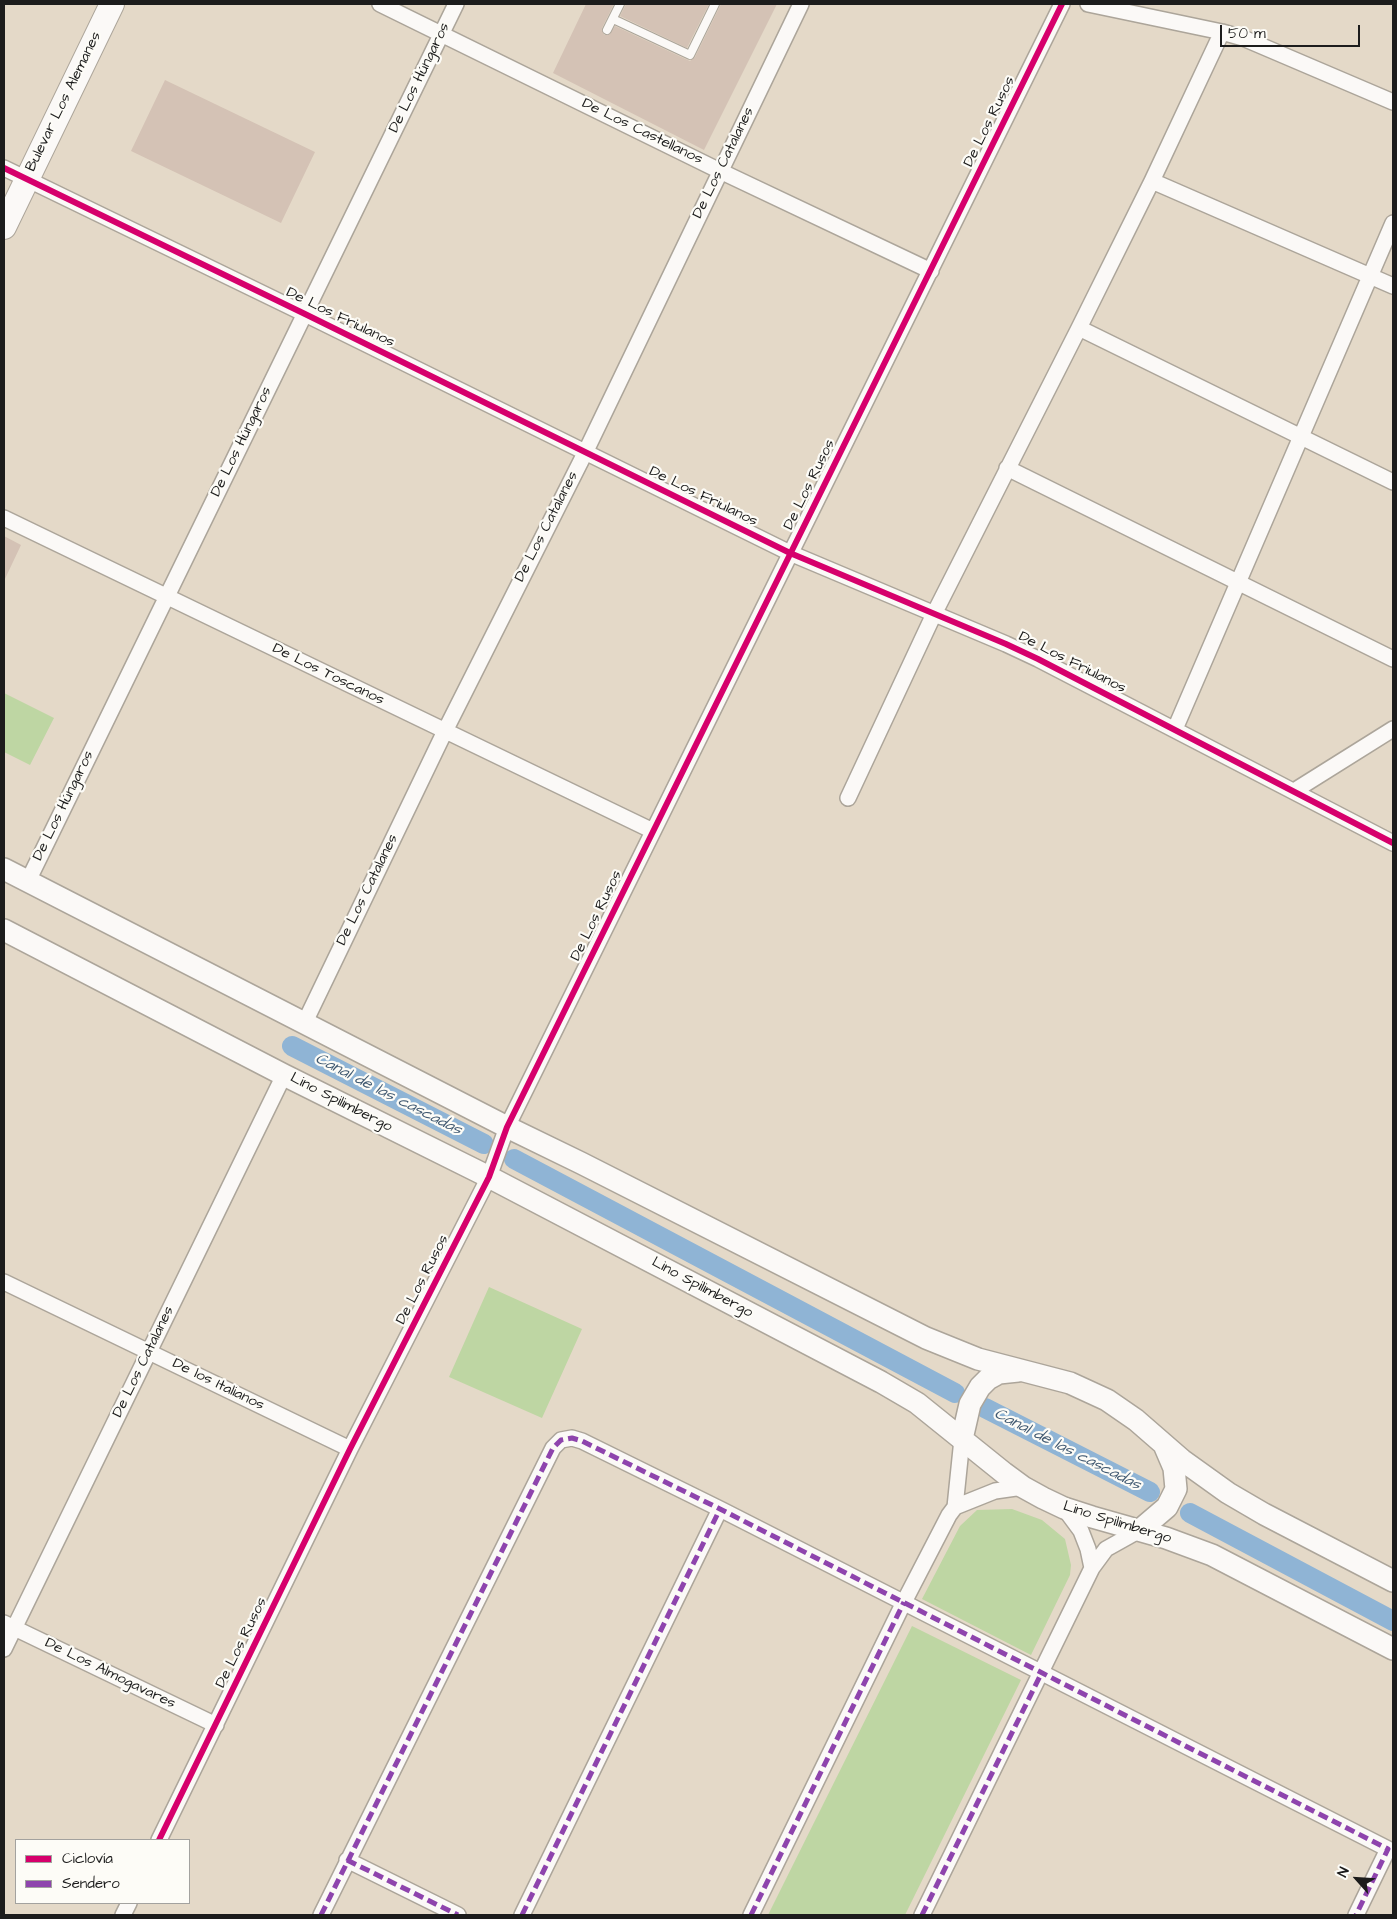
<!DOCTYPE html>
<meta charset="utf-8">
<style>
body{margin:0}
#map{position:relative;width:1397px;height:1919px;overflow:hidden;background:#e4d9c8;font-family:"Architects Daughter",sans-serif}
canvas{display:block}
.frame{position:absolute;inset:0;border:5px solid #1c1c1c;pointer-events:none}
.legend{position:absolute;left:15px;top:1839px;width:175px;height:65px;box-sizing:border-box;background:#fdfcf7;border:1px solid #a3a29f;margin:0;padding:6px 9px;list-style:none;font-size:15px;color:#1c1c1c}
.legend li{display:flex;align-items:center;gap:10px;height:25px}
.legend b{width:25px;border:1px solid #a3a29f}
.north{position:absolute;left:1332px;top:1854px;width:50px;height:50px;-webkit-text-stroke:4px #fdfcf7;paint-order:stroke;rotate:296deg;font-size:14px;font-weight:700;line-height:20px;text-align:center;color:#1c1c1c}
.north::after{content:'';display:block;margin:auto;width:18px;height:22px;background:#1c1c1c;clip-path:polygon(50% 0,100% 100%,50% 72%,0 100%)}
.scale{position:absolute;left:1220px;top:25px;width:140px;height:22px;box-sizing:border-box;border:2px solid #1c1c1c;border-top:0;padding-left:6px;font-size:15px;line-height:18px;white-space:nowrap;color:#1c1c1c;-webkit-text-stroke:4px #fdfcf7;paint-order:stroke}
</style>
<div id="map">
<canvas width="1397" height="1919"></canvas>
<div class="frame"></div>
<ul class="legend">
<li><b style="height:6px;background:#d6006c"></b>Ciclovía</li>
<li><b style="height:6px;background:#8e44ad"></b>Sendero</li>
</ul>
<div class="north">N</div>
<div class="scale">50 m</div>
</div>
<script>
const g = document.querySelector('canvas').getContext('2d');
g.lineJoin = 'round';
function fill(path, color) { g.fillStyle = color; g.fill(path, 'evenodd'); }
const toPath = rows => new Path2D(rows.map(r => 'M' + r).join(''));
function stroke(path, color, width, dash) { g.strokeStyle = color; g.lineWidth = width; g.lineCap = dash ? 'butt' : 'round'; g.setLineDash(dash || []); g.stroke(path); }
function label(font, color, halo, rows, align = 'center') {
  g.font = font + ' "Architects Daughter",sans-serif'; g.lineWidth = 4.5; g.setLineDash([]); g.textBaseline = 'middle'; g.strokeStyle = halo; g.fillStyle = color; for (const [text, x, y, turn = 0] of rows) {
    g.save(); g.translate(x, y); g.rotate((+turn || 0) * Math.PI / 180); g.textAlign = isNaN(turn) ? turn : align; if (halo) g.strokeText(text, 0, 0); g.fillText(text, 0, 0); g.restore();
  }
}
fill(toPath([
 [4,693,54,718,30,765,4,752],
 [489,1287,582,1329,542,1418,449,1377],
 [1012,1509,1042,1520,1065,1539,1071,1565,1070,1575,1031,1655,922,1599,960,1526,977,1510],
 [912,1626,1021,1680,905,1915,768,1915]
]), '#bed6a3');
stroke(toPath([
 [292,1046,484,1144],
 [514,1159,955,1393],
 [985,1408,1150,1492],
 [1190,1513,1393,1621]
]), '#8fb4d5', 20);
fill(toPath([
 [586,4,614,4,602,28,604,35,610,34,615,26,690,61,695,57,721,4,777,4,704,150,553,73],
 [626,4,709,4,687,48,620,16],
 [165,80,315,152,281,223,131,151],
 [4,536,21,545,4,581]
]), '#d4c2b5');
const service = toPath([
 [613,19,690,55,715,4],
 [607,30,620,4]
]);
const minor = toPath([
 [380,4,720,171,931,271],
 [1088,4,1222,32,1243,38,1393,102],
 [4,168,305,314,790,553,1006,644,1038,659,1393,843],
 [1152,181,1393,286],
 [1079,328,1393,482],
 [1007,468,1393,659],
 [4,518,653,831],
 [1175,729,1393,223],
 [1294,791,1393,729],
 [848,798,934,614,1079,328,1152,181,1222,32],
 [28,881,456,4],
 [305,1022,445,731,585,453,801,4],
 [4,1282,350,1449],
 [962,1439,955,1507,995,1491,1023,1487],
 [1064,1508,1081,1531,1088,1549,1092,1568,1106,1549,1140,1530],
 [4,1623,216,1725],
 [4,1649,284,1075],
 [159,1840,350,1449,489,1177,507,1127,1062,4],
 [347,1860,458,1915],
 [123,1915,129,1903],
 [321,1915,553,1448,561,1440,572,1438,582,1441,720,1509,1388,1849,1356,1915],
 [522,1915,720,1509],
 [751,1915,904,1602,949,1515,955,1507],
 [922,1915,1092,1568]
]);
const secondary = toPath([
 [4,869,507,1127,581,1163,926,1338,978,1359,1070,1383,1107,1400,1136,1420,1182,1460,1228,1493,1264,1514,1393,1581],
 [4,930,284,1075,489,1177,881,1382,917,1403,1004,1473,1023,1487,1043,1498,1064,1508,1092,1517,1166,1538,1212,1555,1393,1649],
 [962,1439,970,1404,980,1387,988,1379,999,1373,1018,1371],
 [1140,1530,1167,1507,1176,1489,1174,1468,1165,1447]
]);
const primary = toPath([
 [4,227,112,4]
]);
stroke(service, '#aca59a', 10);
stroke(minor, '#aca59a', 18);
stroke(secondary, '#aca59a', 24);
stroke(primary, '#aca59a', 26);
stroke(service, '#fbf9f7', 8);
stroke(minor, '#fbf9f7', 15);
stroke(secondary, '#fbf9f7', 21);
stroke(primary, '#fbf9f7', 24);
stroke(toPath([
 [347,1860,458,1915],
 [321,1915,553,1448,561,1440,572,1438,582,1441,720,1509,1388,1849,1356,1915],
 [522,1915,720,1509],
 [751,1915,904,1602],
 [922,1915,1042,1672]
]), '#8e44ad', 5, [10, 5]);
stroke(toPath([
 [4,168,305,314,790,553,1006,644,1038,659,1393,843],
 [159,1840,350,1449,489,1177,507,1127,1062,4]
]), '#d6006c', 6);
label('15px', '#1c1c1c', '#fdfcf7', [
 ["De Los Húngaros",420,78,-64],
 ["Bulevar Los Alemanes",64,102,-64],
 ["De Los Rusos",990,122,-64],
 ["De Los Castellanos",642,132,26],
 ["De Los Catalanes",724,163,-64],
 ["De Los Friulanos",340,318,26],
 ["De Los Húngaros",242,442,-64],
 ["De Los Rusos",810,485,-64],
 ["De Los Friulanos",703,497,26],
 ["De Los Catalanes",547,527,-63],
 ["De Los Friulanos",1072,663,27],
 ["De Los Toscanos",328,675,26],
 ["De Los Húngaros",64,806,-64],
 ["De Los Catalanes",368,890,-64],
 ["De Los Rusos",597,916,-64],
 ["Lino Spilimbergo",341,1103,27],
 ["De Los Rusos",423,1280,-63],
 ["Lino Spilimbergo",702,1288,28],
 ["De Los Catalanes",144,1362,-64],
 ["De los Italianos",218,1385,26],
 ["Lino Spilimbergo",1117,1523,17],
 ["De Los Rusos",242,1643,-64],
 ["De Los Almogavares",110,1674,26]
]);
label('italic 16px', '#405971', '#fdfcf7', [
 ["Canal de las cascadas",388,1095,27],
 ["Canal de las cascadas",1067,1450,27]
]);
</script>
